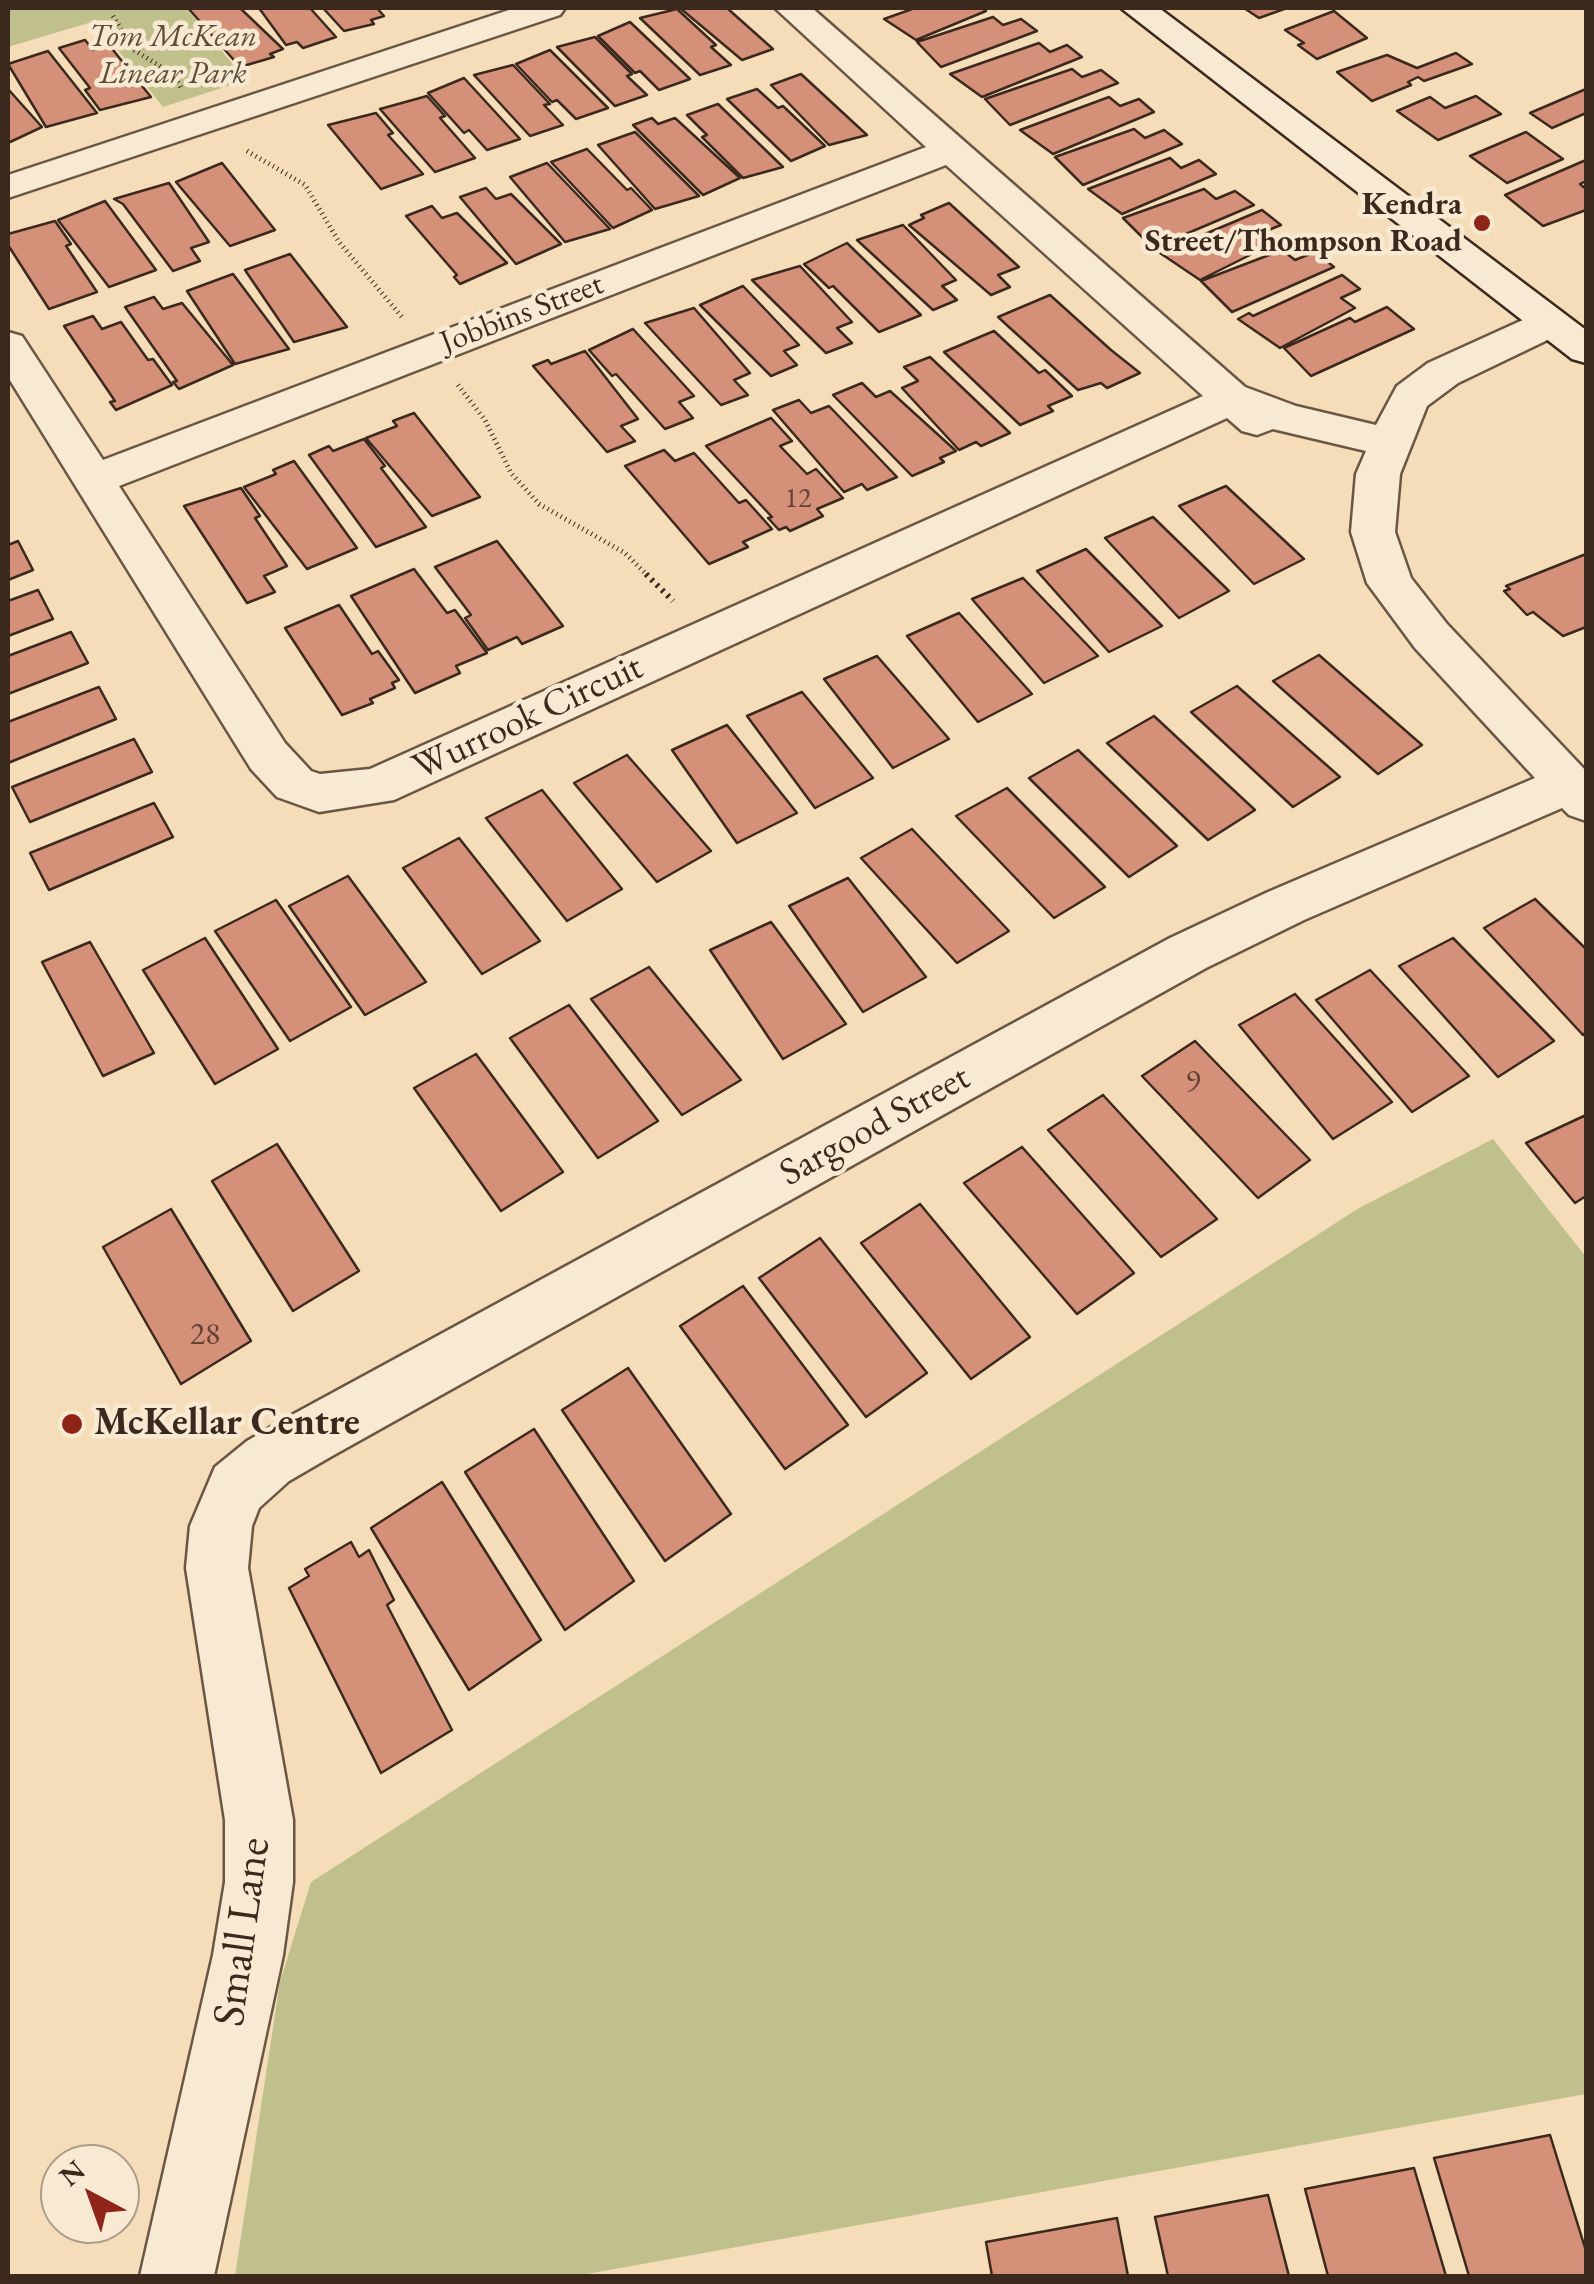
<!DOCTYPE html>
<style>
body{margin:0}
#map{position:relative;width:1594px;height:2284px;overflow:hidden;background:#f5ddb9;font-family:"EB Garamond",serif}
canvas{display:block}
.frame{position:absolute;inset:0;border:10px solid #3c291e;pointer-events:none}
.north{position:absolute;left:40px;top:2144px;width:100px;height:100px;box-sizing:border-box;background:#f8e9d2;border:2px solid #ad9c8a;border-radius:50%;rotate:319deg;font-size:28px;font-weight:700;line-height:40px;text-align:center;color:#3c291e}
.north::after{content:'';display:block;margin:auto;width:35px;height:45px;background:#8f2418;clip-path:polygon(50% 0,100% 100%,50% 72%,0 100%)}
</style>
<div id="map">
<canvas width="1594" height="2284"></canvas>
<div class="frame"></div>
<div class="north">N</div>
</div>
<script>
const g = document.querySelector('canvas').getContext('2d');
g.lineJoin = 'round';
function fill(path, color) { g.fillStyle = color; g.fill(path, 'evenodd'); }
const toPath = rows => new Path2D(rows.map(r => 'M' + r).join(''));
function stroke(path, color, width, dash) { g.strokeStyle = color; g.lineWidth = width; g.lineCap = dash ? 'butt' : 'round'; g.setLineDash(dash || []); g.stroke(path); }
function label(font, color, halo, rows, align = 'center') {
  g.font = font + ' "EB Garamond",serif'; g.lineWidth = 9; g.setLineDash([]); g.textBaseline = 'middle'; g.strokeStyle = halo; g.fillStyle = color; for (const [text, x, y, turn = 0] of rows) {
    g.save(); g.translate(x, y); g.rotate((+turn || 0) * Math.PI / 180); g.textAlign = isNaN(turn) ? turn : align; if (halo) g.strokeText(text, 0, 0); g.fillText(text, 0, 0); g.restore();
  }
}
fill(toPath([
 [8,8,186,8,246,80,163,107,95,21,8,47],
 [1493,1139,1586,1257,1586,2094,576,2276,235,2276,280,1982,311,1882,1359,1208]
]), '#c0c08c');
const building = toPath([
 [188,8,240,8,283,49,270,54,274,57,240,67,188,8],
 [259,8,310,8,336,37,303,48,297,42,286,45,259,8],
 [323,8,377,8,384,16,371,20,374,24,344,31,323,8],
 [680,8,727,8,773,49,742,60,680,8],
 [915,8,982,8,986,11,916,40,884,19,915,8],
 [1244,8,1287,8,1259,18,1244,8],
 [677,9,716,45,711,47,731,65,700,75,640,18,677,9],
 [1334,11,1367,38,1317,59,1298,45,1304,43,1285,30,1334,11],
 [993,17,1003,25,1021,19,1037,31,941,67,917,42,993,17],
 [630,22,690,79,659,90,640,71,635,73,598,36,630,22],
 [595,37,632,74,627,76,647,95,615,106,557,47,595,37],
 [85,40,93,50,109,45,151,97,100,110,85,90,90,88,59,48,85,40],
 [1039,43,1050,52,1067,45,1082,57,982,97,950,74,1039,43],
 [550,50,608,108,576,119,557,100,552,102,516,64,550,50],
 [48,51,97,113,46,127,8,64,48,51],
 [1456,53,1472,64,1424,81,1418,77,1408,82,1411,85,1372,101,1337,72,1387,55,1417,68,1456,53],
 [513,65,550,104,544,105,563,125,530,136,474,75,513,65],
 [1072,69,1082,77,1101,70,1118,83,1010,125,985,99,1072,69],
 [801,74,867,135,829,145,771,85,801,74],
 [464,78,520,139,487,150,469,130,464,133,428,93,464,78],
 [8,89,42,127,8,143,8,89],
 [757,89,778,108,783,106,825,146,791,161,727,99,757,89],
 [1586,89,1586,113,1552,128,1530,113,1586,89],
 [427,96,445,116,440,118,475,158,435,172,380,109,427,96],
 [1476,96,1501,114,1438,140,1397,111,1430,97,1445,108,1476,96],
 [1109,97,1120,106,1139,99,1154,112,1053,154,1020,130,1109,97],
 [718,104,783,167,743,178,702,137,707,135,687,115,718,104],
 [376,113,393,133,388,135,423,174,381,189,328,125,376,113],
 [652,118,658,124,675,118,740,178,703,195,633,125,652,118],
 [1134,129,1145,138,1164,130,1182,144,1083,185,1055,157,1134,129],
 [635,132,699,196,655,209,598,145,635,132],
 [1526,132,1563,159,1507,183,1470,156,1526,132],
 [587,149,627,190,631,188,652,210,613,228,551,162,587,149],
 [1170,158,1181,168,1199,160,1216,174,1122,214,1088,189,1170,158],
 [1586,160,1586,181,1580,184,1586,189,1586,210,1543,226,1505,195,1586,160],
 [222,163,275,230,230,246,176,182,222,163],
 [547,163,610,229,565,242,510,177,547,163],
 [169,183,209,242,191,248,200,261,173,271,123,204,114,199,169,183],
 [486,188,496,199,511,194,561,244,516,264,460,197,486,188],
 [1204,189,1216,199,1235,191,1254,205,1153,248,1123,218,1204,189],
 [105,201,156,270,109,287,58,220,105,201],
 [949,203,1019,267,998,275,1010,287,991,295,909,225,924,218,921,215,949,203],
 [432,206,442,218,457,213,507,263,460,284,454,277,457,275,406,216,432,206],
 [1262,210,1281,225,1261,233,1274,243,1200,280,1160,253,1262,210],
 [55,221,71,244,66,246,97,292,49,309,8,245,8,234,55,221],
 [903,225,956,280,942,286,957,300,933,310,857,240,903,225],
 [847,243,921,315,879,332,833,286,829,288,804,264,847,243],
 [1282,250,1295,260,1315,252,1334,267,1232,312,1201,281,1282,250],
 [290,254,347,327,294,342,245,270,290,254],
 [800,266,852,322,837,328,852,343,826,353,752,280,800,266],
 [233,274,289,349,235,364,187,291,233,274],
 [1342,275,1360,289,1341,298,1355,308,1280,348,1238,319,1249,313,1253,316,1342,275],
 [743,286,799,345,784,351,797,365,771,376,700,305,743,286],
 [1050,295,1111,350,1140,373,1107,388,1101,383,1078,390,998,317,1050,295],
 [154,297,163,309,182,303,233,365,179,389,173,382,177,381,125,307,154,297],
 [1387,307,1414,329,1311,376,1284,348,1350,318,1355,322,1387,307],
 [694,308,750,373,734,380,748,395,721,405,645,323,694,308],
 [93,316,102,329,121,322,148,360,153,359,172,385,116,410,110,402,115,401,64,326,93,316],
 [633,329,694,396,679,402,693,418,665,429,616,374,612,376,589,350,633,329],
 [994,331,1039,373,1045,370,1072,396,1048,406,1053,411,1020,425,944,352,994,331],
 [585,351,638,419,621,426,635,441,607,452,533,366,548,360,551,364,585,351],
 [930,357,1010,433,981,446,976,442,959,450,902,388,918,381,904,367,930,357],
 [862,383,876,397,890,391,956,451,940,458,944,462,912,476,833,395,862,383],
 [799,400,811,413,829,406,897,477,867,490,862,484,844,492,773,410,799,400],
 [414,413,480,497,432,516,366,438,397,426,393,421,414,413],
 [771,418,792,441,780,446,807,474,816,469,843,498,817,509,823,516,790,531,786,527,779,530,768,518,772,517,706,446,771,418],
 [364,439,385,466,381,468,426,527,376,547,309,455,329,446,333,451,364,439],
 [664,450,675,461,694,453,739,503,746,500,772,529,743,542,748,547,709,564,625,466,664,450],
 [294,461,357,548,307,569,244,487,276,474,273,470,294,461],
 [1226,486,1304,559,1254,584,1179,506,1226,486],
 [241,488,260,516,255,518,287,566,264,576,275,592,247,603,184,506,241,488],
 [1153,517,1229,591,1179,618,1105,538,1153,517],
 [18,541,33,570,8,580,8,545,18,541],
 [497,541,563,626,522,644,517,637,488,650,465,618,471,615,435,567,497,541],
 [1086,549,1162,626,1109,652,1037,571,1086,549],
 [1586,554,1586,627,1563,636,1533,612,1527,615,1504,591,1510,589,1506,586,1586,554],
 [414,569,447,613,455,610,487,653,456,666,460,673,415,693,351,596,414,569],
 [1023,578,1098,656,1044,683,972,599,1023,578],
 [38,590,53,619,8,636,8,601,38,590],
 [339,605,372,654,378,651,399,680,392,683,395,688,370,699,373,703,342,715,285,628,339,605],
 [959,613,1032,694,978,722,907,636,959,613],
 [71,632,88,663,8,694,8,656,71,632],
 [1319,655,1422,745,1378,774,1273,681,1319,655],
 [877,656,949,739,893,768,824,679,877,656],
 [1237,686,1340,777,1293,807,1191,712,1237,686],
 [99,687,116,719,8,763,8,722,99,687],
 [802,692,873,778,815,808,747,716,802,692],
 [1154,716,1255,810,1208,840,1107,743,1154,716],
 [727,725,797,813,737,843,672,750,727,725],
 [134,739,152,772,30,822,12,787,134,739],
 [1078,750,1177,846,1129,877,1029,778,1078,750],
 [627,755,711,851,657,882,574,783,627,755],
 [1007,788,1105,887,1054,918,956,816,1007,788],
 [542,790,622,889,567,921,486,818,542,790],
 [154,803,173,837,49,890,30,853,154,803],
 [912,829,1009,931,957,963,861,858,912,829],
 [459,838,540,941,482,974,403,868,459,838],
 [348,876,426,982,365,1015,289,906,348,876],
 [848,878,926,977,863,1012,789,906,848,878],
 [1535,899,1586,949,1586,1032,1583,1035,1484,928,1535,899],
 [276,900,351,1007,290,1041,215,931,276,900],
 [771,922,846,1024,783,1059,710,950,771,922],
 [205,938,278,1049,215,1084,143,970,205,938],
 [1453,938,1554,1041,1498,1077,1399,966,1453,938],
 [90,942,154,1053,103,1076,42,962,90,942],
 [649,967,741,1080,682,1115,591,999,649,967],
 [1370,970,1469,1076,1412,1112,1316,1000,1370,970],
 [1295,994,1392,1102,1333,1139,1239,1025,1295,994],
 [569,1005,658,1121,598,1158,510,1038,569,1005],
 [1195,1041,1310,1160,1258,1198,1142,1076,1195,1041],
 [476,1054,563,1172,501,1211,414,1088,476,1054],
 [1103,1095,1217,1219,1161,1257,1048,1130,1103,1095],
 [1586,1115,1586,1196,1575,1203,1526,1143,1586,1115],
 [277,1144,359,1271,293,1311,212,1181,277,1144],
 [1022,1147,1134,1273,1077,1314,964,1183,1022,1147],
 [920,1204,1030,1337,971,1379,861,1243,920,1204],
 [171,1209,251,1341,181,1384,103,1247,171,1209],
 [820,1238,927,1373,866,1417,759,1278,820,1238],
 [743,1286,848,1425,785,1469,680,1326,743,1286],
 [628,1368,731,1514,665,1561,562,1410,628,1368],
 [534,1429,634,1581,565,1630,465,1472,534,1429],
 [442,1482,541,1640,469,1690,371,1528,442,1482],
 [351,1542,359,1557,369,1550,394,1600,387,1605,452,1730,381,1773,289,1588,309,1576,305,1569,351,1542],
 [1550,2135,1586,2251,1586,2276,1469,2276,1434,2158,1550,2135],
 [1414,2168,1446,2276,1328,2276,1305,2189,1414,2168],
 [1268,2195,1289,2276,1168,2276,1155,2217,1268,2195],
 [1117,2218,1128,2276,992,2276,986,2242,1117,2218]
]);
fill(building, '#d59079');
stroke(building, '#3c291e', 2.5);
const minor = toPath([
 [515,8,565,8,560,15,8,198,8,175,515,8],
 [775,8,812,8,1245,387,1296,406,1376,425,1397,386,1428,363,1536,314,1550,310,1564,314,1570,323,1564,332,1458,383,1427,406,1400,474,1395,532,1411,578,1447,624,1586,771,1586,821,1569,815,1562,808,1304,920,1206,968,332,1456,289,1481,259,1508,252,1526,248,1568,293,1820,293,1882,283,1955,214,2276,140,2276,213,1955,225,1882,225,1820,186,1568,190,1526,215,1467,247,1441,290,1416,1170,938,1268,892,1535,778,1415,648,1367,583,1351,532,1356,474,1366,451,1273,429,1257,435,1242,431,1227,418,394,800,319,812,277,797,251,769,8,377,8,332,22,336,103,460,926,147,775,8],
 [946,165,1203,396,370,769,320,774,311,771,285,743,119,486,946,165]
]);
const secondary = toPath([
 [1121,8,1159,8,1586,330,1586,363,1572,359,1121,8]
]);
stroke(minor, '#6a5645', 5);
stroke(secondary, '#3c291e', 5);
stroke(toPath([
 [113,16,134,50,174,75,182,90],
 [247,151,305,185,339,242,402,317],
 [458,385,485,420,511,473,539,504,625,553,648,576]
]), '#3c291e', 5, [1, 4]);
stroke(toPath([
 [646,574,673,601]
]), '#3c291e', 6, [2.5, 5]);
fill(minor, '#f8e9d2');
fill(secondary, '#f8e9d2');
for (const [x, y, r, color] of [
 [1482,223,10,"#8f2418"],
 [72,1424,12,"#8f2418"]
]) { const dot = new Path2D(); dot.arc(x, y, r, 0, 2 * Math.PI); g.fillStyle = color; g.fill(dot); stroke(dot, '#f8e9d2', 4); }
label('28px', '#624335', null, [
 ["12",798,499]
]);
label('italic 32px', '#5d4f3a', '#f8e9d2', [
 ["Tom McKean",173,37],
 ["Linear Park",173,74]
]);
label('bold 32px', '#3c291e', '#f8e9d2', [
 ["Kendra",1462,205],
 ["Street/Thompson Road",1462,242]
], 'right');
label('32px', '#3c291e', '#f8e9d2', [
 ["Jobbins Street",522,314,-21]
]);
label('32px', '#624335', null, [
 ["9",1193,1082],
 ["28",205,1335]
]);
label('38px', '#3c291e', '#f8e9d2', [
 ["Wurrook Circuit",528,718,-25],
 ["Sargood Street",875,1126,-29]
]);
label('bold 38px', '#3c291e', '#f8e9d2', [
 ["McKellar Centre",94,1424]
], 'left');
label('45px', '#3c291e', '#f8e9d2', [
 ["Small Lane",243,1932,-82]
]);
</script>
